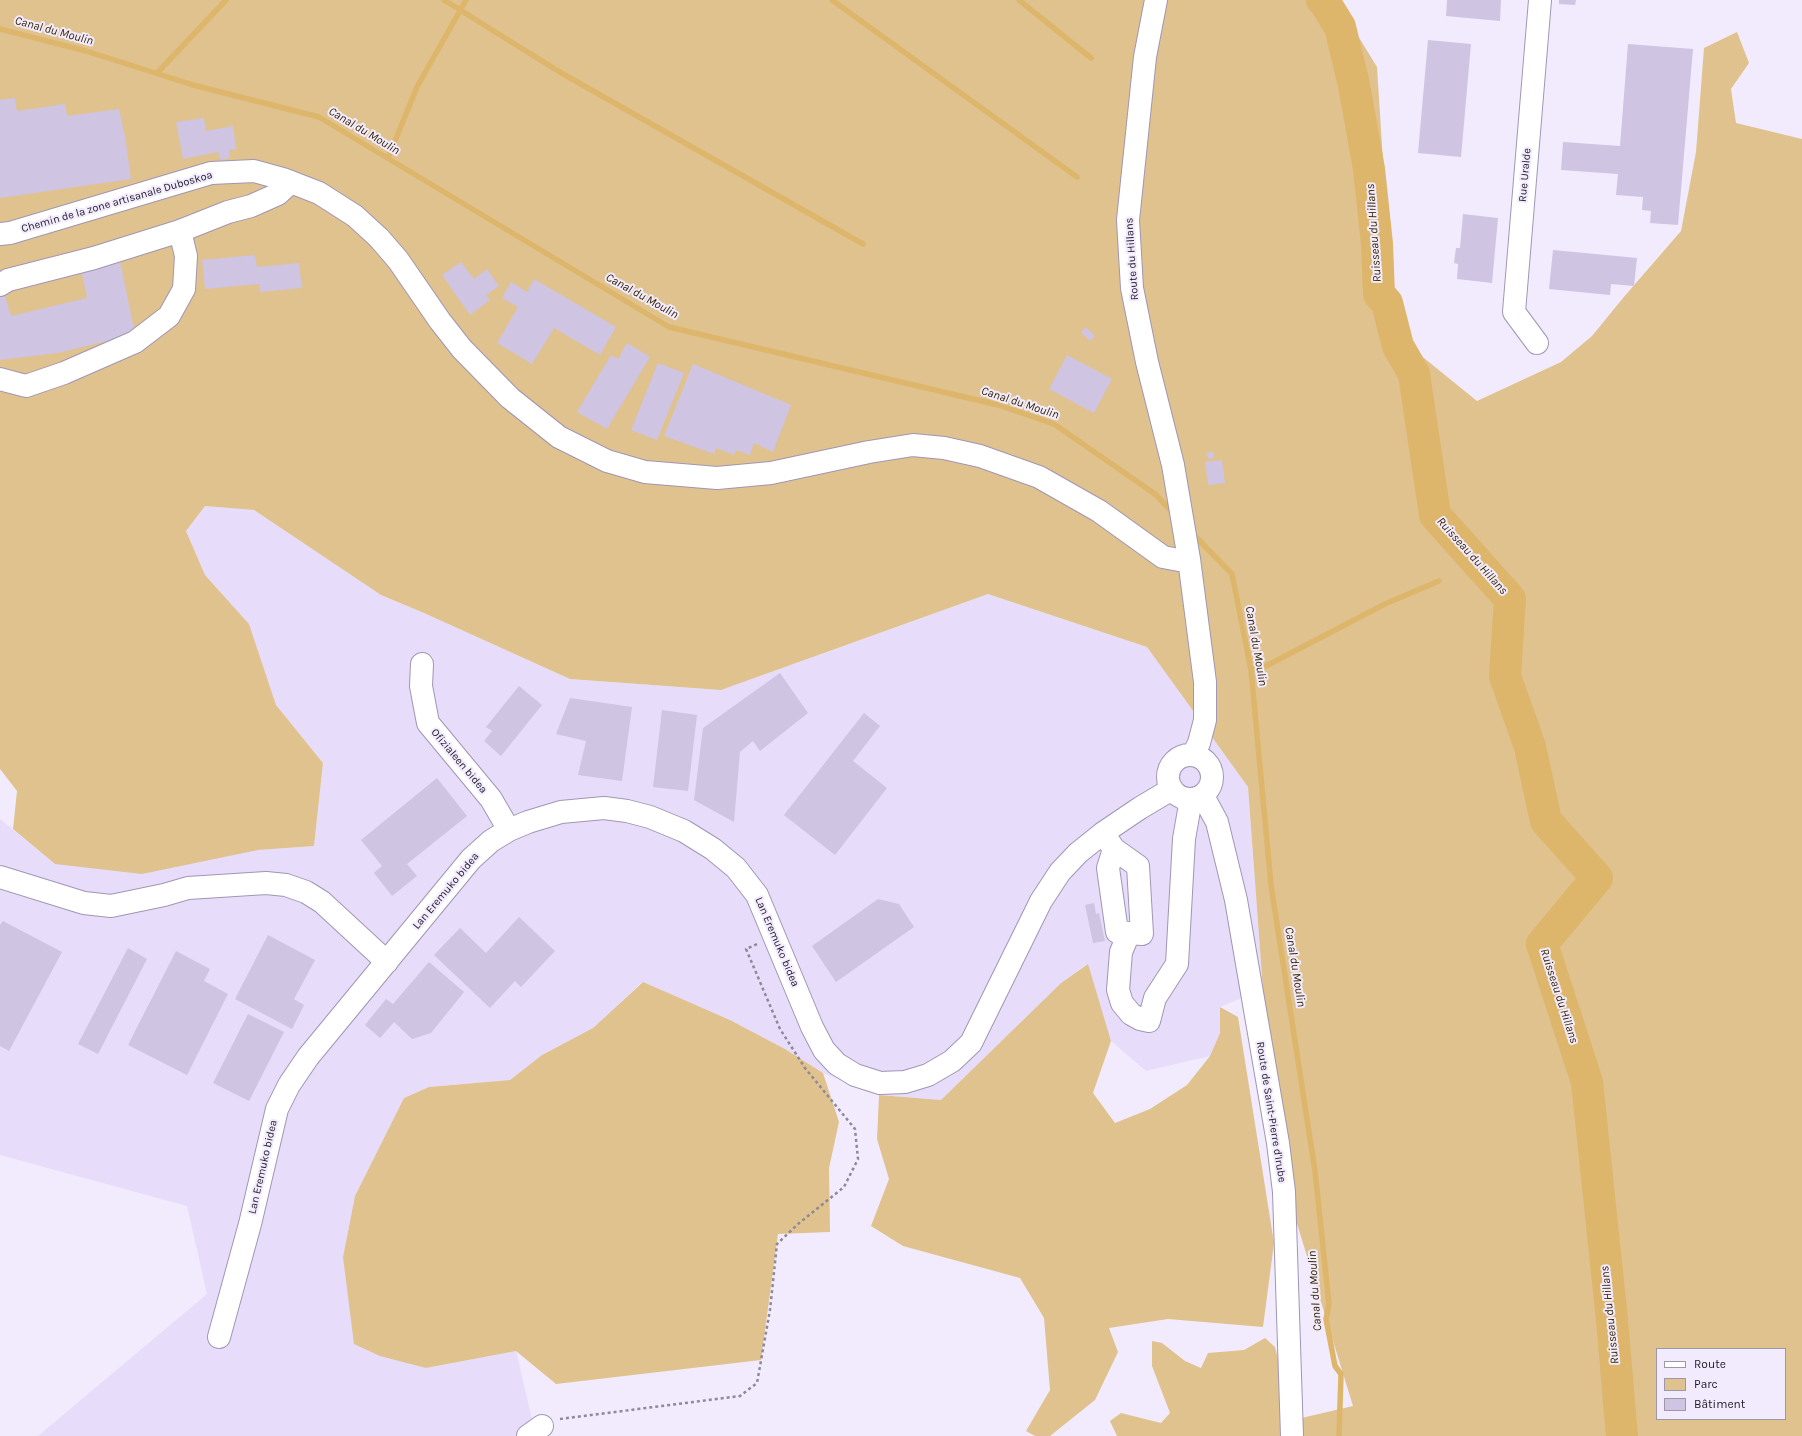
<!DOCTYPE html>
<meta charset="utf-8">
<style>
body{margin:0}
#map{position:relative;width:1802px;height:1436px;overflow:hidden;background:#f2ebfd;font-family:Karla,sans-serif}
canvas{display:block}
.legend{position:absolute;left:1656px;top:1348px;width:130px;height:72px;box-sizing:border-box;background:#f2ebfd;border:1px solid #9d97a7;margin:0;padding:5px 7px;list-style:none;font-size:12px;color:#1e1a25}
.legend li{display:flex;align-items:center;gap:8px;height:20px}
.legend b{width:20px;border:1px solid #9d97a7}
</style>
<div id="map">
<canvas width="1802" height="1436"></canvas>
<ul class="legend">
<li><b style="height:5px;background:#fff"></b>Route</li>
<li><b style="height:11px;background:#dfc28e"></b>Parc</li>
<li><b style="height:11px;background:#cfc4e2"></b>Bâtiment</li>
</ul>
</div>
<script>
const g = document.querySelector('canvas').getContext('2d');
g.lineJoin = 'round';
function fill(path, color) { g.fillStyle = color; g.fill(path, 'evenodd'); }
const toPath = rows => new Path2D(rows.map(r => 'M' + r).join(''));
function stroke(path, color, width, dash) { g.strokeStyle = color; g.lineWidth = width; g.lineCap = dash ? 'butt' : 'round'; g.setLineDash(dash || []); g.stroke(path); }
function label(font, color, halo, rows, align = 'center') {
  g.font = font + ' Karla,sans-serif'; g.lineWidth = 4; g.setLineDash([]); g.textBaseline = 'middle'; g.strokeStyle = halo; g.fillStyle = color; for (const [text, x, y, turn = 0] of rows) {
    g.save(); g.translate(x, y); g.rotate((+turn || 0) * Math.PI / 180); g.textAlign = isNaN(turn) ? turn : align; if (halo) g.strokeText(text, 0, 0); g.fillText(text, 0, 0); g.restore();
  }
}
fill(toPath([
 [205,506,254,510,381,595,424,613,570,679,721,690,988,594,1147,647,1248,787,1263,989,1220,1007,1220,1033,1210,1056,1146,1071,1111,1041,1087,964,1061,983,941,1100,879,1095,823,1073,785,1049,730,1020,642,982,593,1028,542,1055,510,1080,429,1087,404,1098,355,1196,343,1257,426,1368,516,1351,536,1436,38,1436,207,1294,187,1206,0,1155,0,819,55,864,314,846,323,763,276,705,249,624,205,575,186,531]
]), '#e7dcfa');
fill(toPath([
 [0,0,1336,0,1377,67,1388,239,1387,303,1419,354,1477,401,1561,362,1592,336,1623,298,1681,231,1696,152,1704,48,1737,32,1749,63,1731,89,1736,123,1802,139,1802,1436,1117,1436,1110,1421,1121,1413,1161,1423,1170,1413,1152,1366,1152,1341,1162,1343,1185,1361,1201,1368,1208,1353,1244,1350,1265,1338,1275,1347,1281,1371,1284,1406,1280,1423,1353,1406,1275,1152,1248,787,1147,647,988,594,721,690,570,679,424,613,381,595,254,510,205,506,186,531,205,575,249,624,276,705,323,763,314,846,258,850,142,874,55,864,13,829,17,791,0,769],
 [1657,1349,1785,1349,1785,1419,1657,1419],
 [1088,964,1111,1041,1093,1093,1115,1123,1150,1109,1187,1085,1210,1056,1220,1033,1220,1007,1238,1017,1274,1243,1263,1327,1168,1319,1109,1328,1118,1352,1095,1400,1050,1436,1035,1436,1026,1431,1050,1390,1044,1318,1020,1278,903,1246,871,1226,889,1179,877,1139,879,1095,941,1100,1061,983],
 [643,982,730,1020,785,1049,823,1073,839,1122,829,1168,830,1232,778,1234,761,1360,556,1384,516,1351,426,1368,380,1356,354,1344,343,1257,355,1196,404,1098,429,1087,510,1080,542,1055,593,1028]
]), '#dfc28e');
stroke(toPath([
 [444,0,558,71,863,244],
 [832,0,1077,177],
 [1019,0,1091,58],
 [0,29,86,51,193,85,319,117,669,327,998,405,1054,424,1155,494,1174,514],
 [157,73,226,0],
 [388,158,417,87,466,0],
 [1192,533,1232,574,1251,670,1271,885,1315,1171,1329,1304,1326,1319,1335,1366,1341,1374,1339,1436],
 [1251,670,1266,666,1385,604,1439,581]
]), '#ddb66b', 5.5);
stroke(toPath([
 [1322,0,1324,1,1340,27,1354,85,1369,169,1377,244,1379,294,1387,303,1398,346,1414,374,1435,515,1510,599,1505,676,1530,747,1546,821,1597,878,1542,944,1587,1082,1612,1320,1622,1436]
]), '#ddb66b', 32);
fill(toPath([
 [1447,0,1501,0,1500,21,1446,16],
 [1559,0,1576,0,1575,5,1559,4],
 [1428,40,1471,44,1461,157,1418,153],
 [1628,44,1693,49,1678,225,1650,223,1651,211,1642,210,1643,197,1616,195,1618,174,1561,170,1563,142,1620,146],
 [15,98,17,111,65,104,67,116,119,109,125,136,131,179,0,198,0,100],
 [204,118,206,131,233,126,236,149,229,150,230,158,220,160,218,152,183,159,176,122],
 [1463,214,1498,218,1492,283,1457,279,1458,264,1454,263,1456,248,1460,248],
 [1553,250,1637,258,1634,286,1611,284,1610,295,1549,289],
 [255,255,257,267,299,263,302,288,260,292,259,284,205,289,202,260],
 [120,261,135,334,58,353,0,360,0,297,4,293,11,316,87,298,81,269],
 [461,262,474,279,487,269,499,286,486,295,490,300,470,315,442,275],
 [534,279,616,327,600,355,554,328,532,364,497,343,518,307,502,298,511,282,527,292],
 [1086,327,1095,336,1090,341,1081,332],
 [627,343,650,357,607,429,577,412,611,355,618,359],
 [1067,355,1112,379,1094,413,1049,389],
 [658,363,684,373,657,440,631,430],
 [693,364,791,405,773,452,754,443,750,455,736,450,734,455,716,448,714,454,664,436],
 [1207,452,1214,452,1214,458,1208,459],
 [1222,460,1225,483,1208,485,1205,462],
 [780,673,808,713,760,751,753,741,740,752,734,822,694,800,703,728],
 [519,686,542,705,501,756,484,741,492,731,486,727],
 [570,698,632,707,622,781,578,775,586,741,556,734],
 [662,710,697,715,688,791,653,787],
 [864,713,880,726,853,761,887,788,835,855,784,815],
 [437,778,467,816,407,864,417,876,392,896,374,873,382,866,361,840],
 [878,899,899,904,914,927,836,982,812,946],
 [1094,903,1096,914,1099,913,1105,941,1093,943,1085,905],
 [519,917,555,951,521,987,515,981,490,1008,434,955,460,928,486,953],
 [3,921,62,952,9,1051,0,1046,0,925],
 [268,935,315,960,294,999,304,1005,292,1029,235,999],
 [128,948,147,959,98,1054,78,1044],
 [176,951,210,969,204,981,228,994,187,1075,128,1045],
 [429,962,464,992,431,1033,412,1039,394,1022,380,1038,365,1025,386,999,393,1004],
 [248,1014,284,1032,249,1101,213,1083]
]), '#cfc4e2');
const minor = toPath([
 [1156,0,1145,57,1128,220,1132,288,1147,362,1173,465,1189,559,1205,682,1205,720,1199,743,1193,755],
 [0,234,10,233,211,173,254,171,283,179,319,193,355,216,379,238,398,260,440,321,462,349,510,398,559,437,607,461,645,472,717,478,771,473,869,452,913,445,944,448,980,456,1039,477,1099,511,1163,557,1179,560,1189,559],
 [0,285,8,280,94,258,180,231,228,212,251,206,278,194,291,182],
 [1537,343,1514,312,1540,0],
 [0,379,26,386,64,373,135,342,169,316,184,289,186,256,180,231],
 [422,664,421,686,428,723,491,799,509,830],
 '1168 777a22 22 0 1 1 44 0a22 22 0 1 1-44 0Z',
 [1203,796,1217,822,1236,900,1278,1143,1284,1192,1292,1436],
 [1103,833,1114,849,1138,866,1142,934,1117,932,1108,868,1114,849],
 [0,877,84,903,111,906,164,895,188,888,266,883,286,885,306,892,322,902,387,962],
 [1129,933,1121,952,1118,990,1122,1003,1131,1014,1140,1019,1149,1021,1155,998,1177,964,1184,839,1191,799],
 [219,1337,250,1224,277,1109,289,1085,308,1057,471,859,491,841,509,830,528,822,561,812,604,808,627,811,650,817,684,831,713,849,736,868,757,895,812,1027,824,1050,837,1064,855,1075,880,1083,905,1082,928,1075,952,1061,971,1043,1041,901,1060,872,1078,853,1103,833,1140,808,1172,789],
 [528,1436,542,1426]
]);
stroke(minor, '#a196b3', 24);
stroke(toPath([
 [560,1419,740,1396,757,1383,770,1310,777,1244,798,1224,844,1187,858,1159,855,1129,805,1068,780,1029,746,949,757,944]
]), '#8e8997', 2.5, [3, 3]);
stroke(minor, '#fff', 22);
label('11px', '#1e1a25', '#f2ebfd', [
 ["Rue Uralde",1525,175,-85],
 ["Chemin de la zone artisanale Duboskoa",117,202,-16],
 ["Route du Hillans",1132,259,-94],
 ["Ofizialeen bidea",459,761,50],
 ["Lan Eremuko bidea",446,891,-50],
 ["Lan Eremuko bidea",777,942,67],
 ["Route de Saint-Pierre d'Irube",1271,1112,81],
 ["Lan Eremuko bidea",263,1167,-77]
]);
label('italic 12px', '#372704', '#f2ebfd', [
 ["Canal du Moulin",54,31,15],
 ["Canal du Moulin",364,131,31],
 ["Ruisseau du Hillans",1374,233,-94],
 ["Canal du Moulin",642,296,29],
 ["Canal du Moulin",1020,403,18],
 ["Ruisseau du Hillans",1472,556,48],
 ["Canal du Moulin",1256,646,80],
 ["Canal du Moulin",1295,967,81],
 ["Ruisseau du Hillans",1559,996,72],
 ["Canal du Moulin",1315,1291,-94],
 ["Ruisseau du Hillans",1610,1315,-96]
]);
</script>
